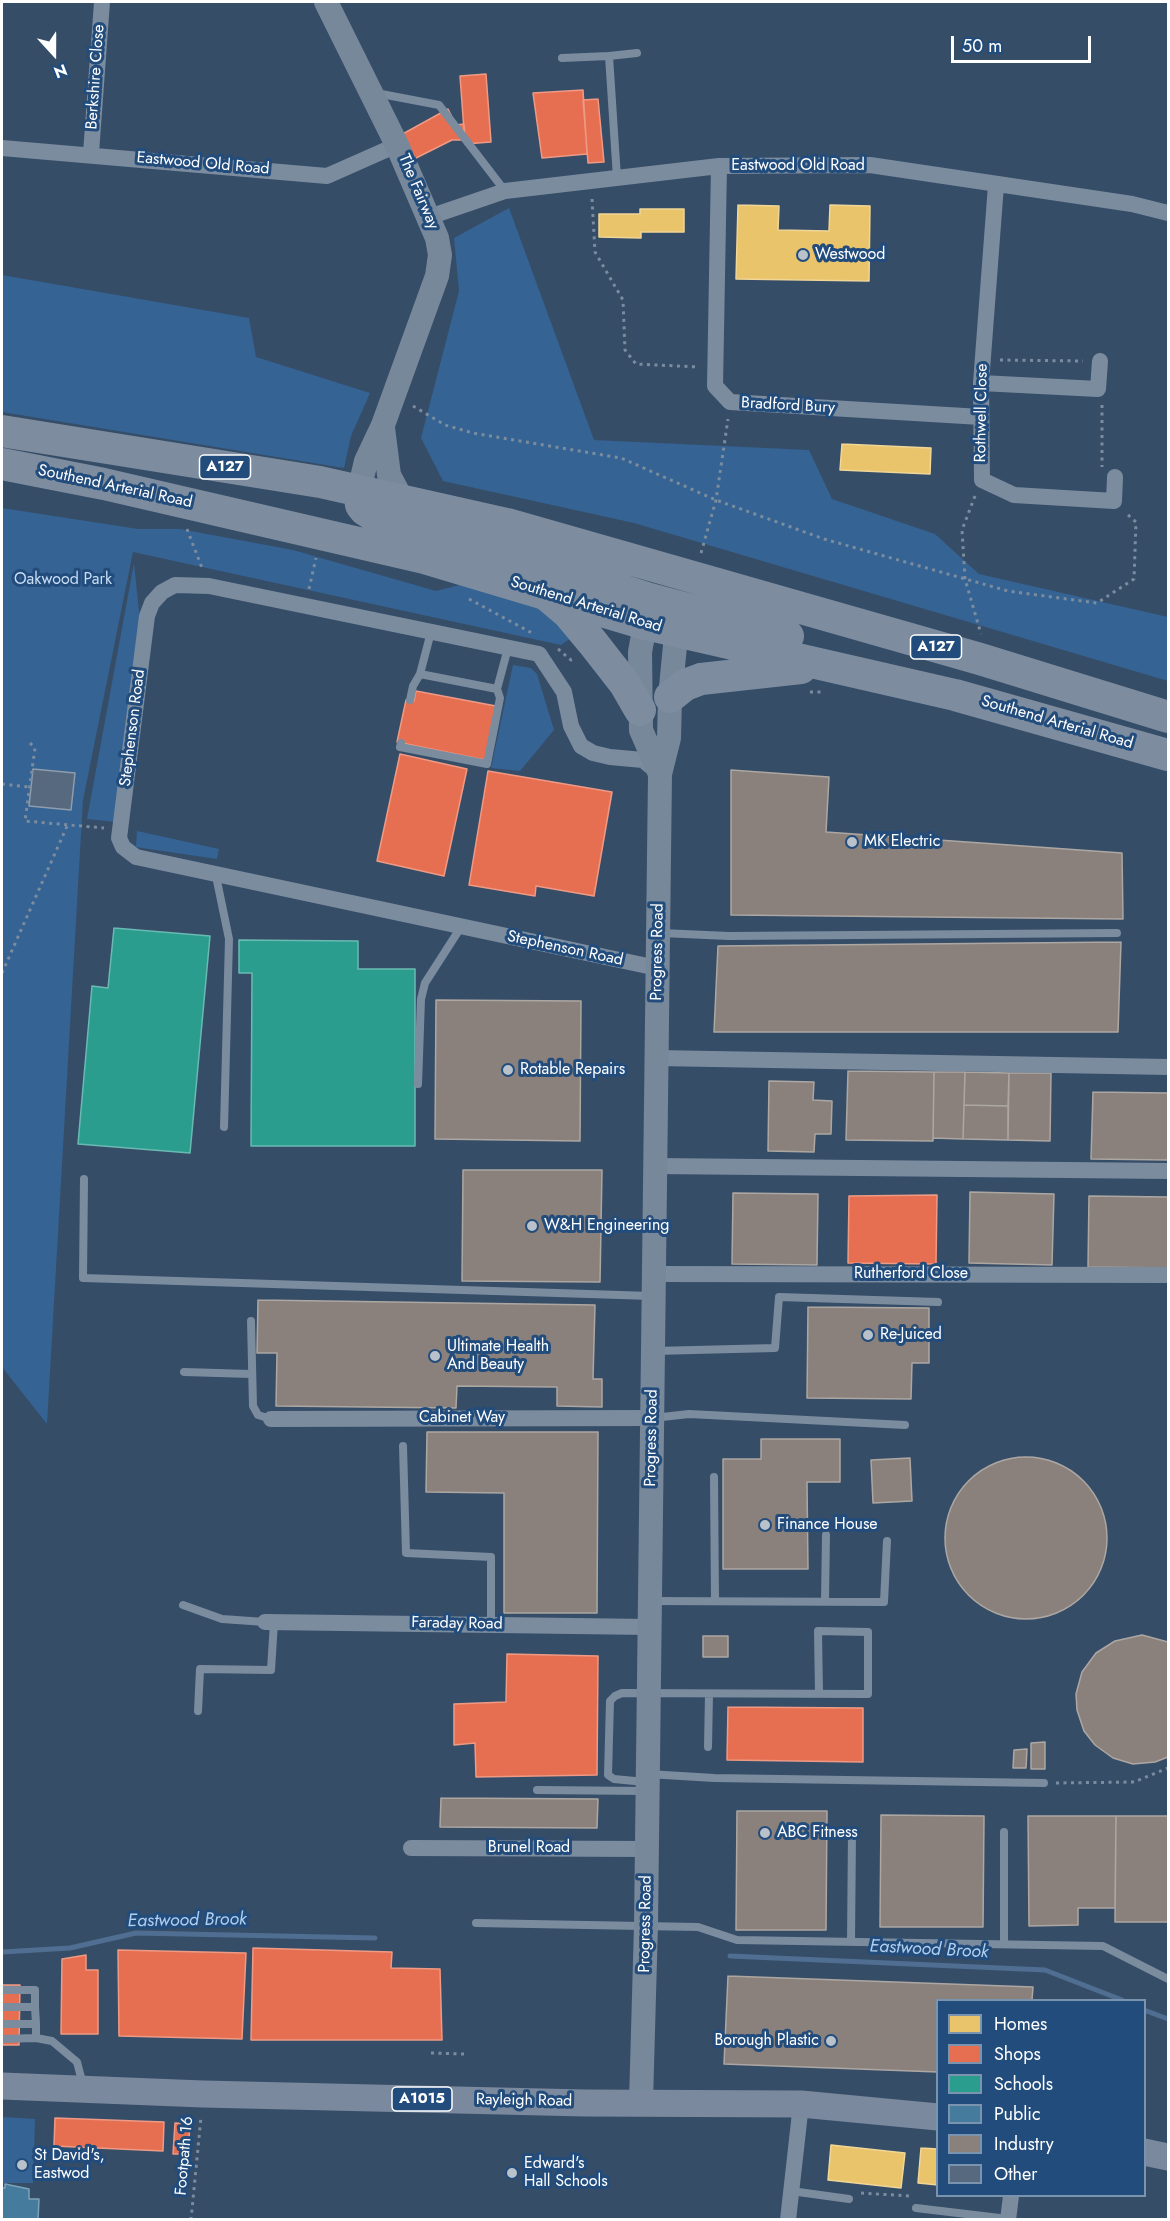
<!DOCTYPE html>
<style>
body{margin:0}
#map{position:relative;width:1170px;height:2221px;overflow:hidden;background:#364d68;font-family:Jost,sans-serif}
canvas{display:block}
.frame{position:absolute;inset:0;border:3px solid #fff;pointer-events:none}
.legend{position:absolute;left:936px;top:1999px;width:210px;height:198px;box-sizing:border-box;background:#224c7c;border:2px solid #7a94b0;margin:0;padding:8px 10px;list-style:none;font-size:18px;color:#fff}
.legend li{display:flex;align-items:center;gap:12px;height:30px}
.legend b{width:30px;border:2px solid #7a94b0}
.north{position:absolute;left:24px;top:24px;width:60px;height:60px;-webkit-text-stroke:4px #224c7c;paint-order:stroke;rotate:159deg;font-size:16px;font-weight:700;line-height:24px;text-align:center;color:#fff}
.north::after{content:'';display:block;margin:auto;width:21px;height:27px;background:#fff;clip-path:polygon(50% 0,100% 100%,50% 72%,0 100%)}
.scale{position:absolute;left:951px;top:36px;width:140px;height:27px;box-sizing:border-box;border:3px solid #fff;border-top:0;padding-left:8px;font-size:18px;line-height:21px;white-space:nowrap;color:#fff;-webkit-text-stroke:4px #224c7c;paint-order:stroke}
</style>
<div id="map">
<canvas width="1170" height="2221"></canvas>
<div class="frame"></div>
<ul class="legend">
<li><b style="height:16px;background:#e9c46a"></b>Homes</li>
<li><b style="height:16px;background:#e76f51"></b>Shops</li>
<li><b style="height:16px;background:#2a9d8f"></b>Schools</li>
<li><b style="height:16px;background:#457b9d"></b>Public</li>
<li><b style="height:16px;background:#8a817c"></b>Industry</li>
<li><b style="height:16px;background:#57697e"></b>Other</li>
</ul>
<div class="north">N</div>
<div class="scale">50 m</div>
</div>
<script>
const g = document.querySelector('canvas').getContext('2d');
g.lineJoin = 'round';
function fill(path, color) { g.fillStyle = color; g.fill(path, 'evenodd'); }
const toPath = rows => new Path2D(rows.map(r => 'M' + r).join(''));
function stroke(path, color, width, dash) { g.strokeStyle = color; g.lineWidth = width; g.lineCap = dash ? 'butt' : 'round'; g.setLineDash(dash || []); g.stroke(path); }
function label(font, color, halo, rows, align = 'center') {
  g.font = font + ' Jost,sans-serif'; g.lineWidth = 6; g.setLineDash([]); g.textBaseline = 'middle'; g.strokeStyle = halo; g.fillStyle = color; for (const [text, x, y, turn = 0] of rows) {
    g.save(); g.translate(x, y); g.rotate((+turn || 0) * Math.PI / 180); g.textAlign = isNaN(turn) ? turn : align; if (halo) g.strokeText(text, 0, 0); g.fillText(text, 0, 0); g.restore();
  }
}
fill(toPath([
 [509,208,594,440,809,450,832,499,935,534,979,574,1168,617,1168,681,634,523,443,481,421,438,459,291,454,238],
 [2,275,249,318,256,357,370,393,351,436,344,468,2,412],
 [2,508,138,529,180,529,293,550,436,591,467,583,535,599,573,637,561,645,133,552,83,800,47,1424,2,1367],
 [134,563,143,651,116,822,87,819],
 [513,665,531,668,537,674,554,730,520,771,491,768],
 [137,831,219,849,217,859,136,847],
 [2,2117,35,2119,33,2183,2,2183]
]), '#356393');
const homes = toPath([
 [738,205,779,206,778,230,829,231,830,205,870,206,869,281,736,279,738,205],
 [640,209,684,209,684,232,641,232,641,238,599,237,599,214,640,214,640,209],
 [842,444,931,448,930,474,840,470,842,444],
 [831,2145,905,2153,901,2188,828,2180,831,2145],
 [921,2148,938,2149,938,2185,918,2183,921,2148]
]);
fill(homes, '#e9c46a');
stroke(homes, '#f0d697', 1.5);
const shops = toPath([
 [486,74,491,142,465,144,460,76,486,74],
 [583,90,587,154,542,158,533,93,583,90],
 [598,99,604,162,588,163,583,100,598,99],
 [448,109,456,125,464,124,465,140,452,140,412,160,399,136,448,109],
 [416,691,496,706,485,760,397,742,406,700,414,701,416,691],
 [400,754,467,769,444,876,377,861,400,754],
 [488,771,612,792,594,896,536,886,535,896,469,885,488,771],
 [937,1195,936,1264,848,1263,849,1196,937,1195],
 [507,1654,598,1656,597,1775,476,1777,475,1743,454,1745,454,1704,506,1702,507,1654],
 [728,1707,863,1708,863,1762,727,1760,728,1707],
 [253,1948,392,1952,391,1968,440,1969,442,2040,251,2040,253,1948],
 [118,1950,246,1953,242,2039,119,2036,118,1950],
 [86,1955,86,1970,98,1970,98,2034,61,2034,62,1959,86,1955],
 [2,1985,20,1985,19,2045,2,2045,2,1985],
 [55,2118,164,2122,163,2151,54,2146,55,2118],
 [175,2123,190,2124,188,2154,173,2154,175,2123]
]);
fill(shops, '#e76f51');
stroke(shops, '#ee9a85', 1.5);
const schools = toPath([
 [114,928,210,936,190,1153,78,1144,92,986,108,988,114,928],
 [239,940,358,941,358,969,415,969,415,1146,251,1146,252,973,239,973,239,940]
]);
fill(schools, '#2a9d8f');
stroke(schools, '#6abab1', 1.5);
const public = toPath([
 [5,2184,29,2189,29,2199,39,2199,38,2220,2,2220,2,2188,5,2188,5,2184]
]);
fill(public, '#457b9d');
stroke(public, '#7da3ba', 1.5);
const industry = toPath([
 [731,770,829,777,826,832,1122,853,1123,919,731,915,731,770],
 [1121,942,1118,1032,714,1032,718,946,1121,942],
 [436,1000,581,1001,580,1141,435,1139,436,1000],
 [848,1071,934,1072,933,1141,846,1140,848,1071],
 [934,1072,965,1072,963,1139,933,1138,934,1072],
 [965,1072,1009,1073,1008,1106,964,1105,965,1072],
 [1009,1073,1051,1073,1050,1141,1008,1140,1009,1073],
 [769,1081,814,1082,813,1100,832,1101,831,1134,815,1134,814,1152,768,1151,769,1081],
 [1093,1092,1168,1093,1168,1160,1091,1159,1093,1092],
 [964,1105,1008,1106,1008,1140,963,1139,964,1105],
 [463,1170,602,1170,600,1282,462,1281,463,1170],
 [970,1192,1054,1194,1052,1265,969,1263,970,1192],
 [733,1193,818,1194,817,1265,732,1264,733,1193],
 [1089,1196,1168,1197,1168,1268,1088,1267,1089,1196],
 [258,1300,595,1305,593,1379,602,1379,602,1407,557,1406,557,1387,457,1386,456,1408,276,1406,277,1353,257,1353,258,1300],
 [808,1307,929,1308,929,1363,912,1363,911,1399,807,1398,808,1307],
 [427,1432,598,1432,597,1613,504,1613,504,1493,426,1492,427,1432],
 [761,1439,840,1439,840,1482,807,1482,808,1569,723,1569,723,1459,761,1459,761,1439],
 '945 1538a81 81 0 1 1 162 0a81 81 0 1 1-162 0Z',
 [910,1458,912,1501,873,1503,871,1460,910,1458],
 [1142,1635,1168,1642,1168,1757,1155,1762,1133,1764,1113,1758,1095,1745,1084,1731,1077,1710,1076,1694,1082,1672,1096,1653,1115,1641,1142,1635],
 [703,1636,728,1636,728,1657,703,1657,703,1636],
 [1045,1742,1045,1769,1031,1769,1031,1743,1045,1742],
 [1027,1749,1026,1768,1013,1768,1014,1750,1027,1749],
 [441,1798,598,1799,597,1828,440,1827,441,1798],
 [737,1811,827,1811,826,1930,736,1930,737,1811],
 [881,1815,984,1816,983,1927,880,1927,881,1815],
 [1028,1816,1116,1816,1115,1908,1078,1908,1078,1925,1029,1926,1028,1816],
 [1116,1816,1168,1816,1168,1922,1115,1922,1116,1816],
 [728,1976,1033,1987,1032,2000,938,2000,938,2072,724,2064,728,1976]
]);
fill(industry, '#8a817c');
stroke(industry, '#ada7a3', 1.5);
stroke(toPath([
 [2,1952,70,1948,136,1933,375,1938],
 [730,1956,1045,1970,1122,2000],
 [1144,2010,1168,2019]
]), '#4f6e91', 5);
const building = toPath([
 [33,769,75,773,71,810,29,806,33,769]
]);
fill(building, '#57697e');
stroke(building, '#8f9dad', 1.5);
stroke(toPath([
 [592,199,595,252,623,300,625,350,636,364,698,367],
 [1000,360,1083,361],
 [1102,405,1102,467],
 [413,406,445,425,473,433,621,458,716,500,824,539,1008,591,1097,603,1134,579,1136,522,1126,513],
 [975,496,962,530,965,579,981,634],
 [187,529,202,568],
 [701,553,716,500,728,419],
 [309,589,316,558],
 [469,599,532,633],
 [558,649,571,660,573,659],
 [810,692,824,692],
 [30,743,35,748,25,821,104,828],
 [2,784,29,787],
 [2,973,68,824],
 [1056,1783,1134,1782,1168,1768],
 [431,2053,464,2054],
 [861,2193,909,2196],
 [191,2220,201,2117]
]), '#7b8c9f', 3, [3, 4.5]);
stroke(toPath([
 [609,56,637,53],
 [562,58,609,56,617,178],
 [376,93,439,105,505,191],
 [431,632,420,674,497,689,508,648],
 [410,700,413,686,420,674],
 [401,743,400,747,487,764,500,698,497,689],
 [216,876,229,939,224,1127],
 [661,933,729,936,1117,933],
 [418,1084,421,999,425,983,461,927],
 [84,1179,83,1278,652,1296],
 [251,1321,253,1406,258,1415,271,1419],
 [654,1351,775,1348,779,1297,938,1302],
 [184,1372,251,1374],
 [653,1418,689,1414,905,1425],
 [403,1446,406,1553,491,1557,491,1624],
 [714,1477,715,1601],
 [825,1600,826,1535],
 [651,1601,884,1602,887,1541],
 [183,1605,222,1619,265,1622],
 [198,1711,200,1669,271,1670,274,1622],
 [708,1747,709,1694],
 [648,1774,714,1778,1044,1783],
 [645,1782,614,1779,608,1775,610,1701,615,1696,622,1693,868,1694,868,1632,818,1631,819,1694],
 [537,1790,645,1791],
 [1004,1832,1004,1944],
 [476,1923,698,1927,737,1940,1103,1946,1168,1979],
 [851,1942,852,1832],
 [2,1990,35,1990,35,2007],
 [2,2007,35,2007,36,2024],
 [2,2024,36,2024,36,2038],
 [2,2039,36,2038,52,2041,77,2062,83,2085],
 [791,2191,849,2199],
 [916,2208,1008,2219]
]), '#7b8c9f', 8);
stroke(toPath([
 [2,148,327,176,397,145],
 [91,153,102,2],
 [719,166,715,386,730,402,981,417],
 [996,185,981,383,982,480,1014,495,1114,501,1115,477],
 [429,217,505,191,719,166,870,165,1132,204,1168,213],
 [981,383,1098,389,1100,361],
 [657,968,136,857,123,847,119,838,147,616,152,603,162,592,175,585,209,586,539,654,564,692,571,726,581,746,593,753,610,757,643,760,659,773],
 [656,1058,1168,1067],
 [655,1166,1168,1171],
 [654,1274,1168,1275],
 [271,1419,652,1418],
 [265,1622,650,1627],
 [411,1848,647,1849],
 [788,2220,801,2104],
 [1008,2220,1011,2196]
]), '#7b8c9f', 16);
stroke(toPath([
 [326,2,397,145,437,238,440,255,437,276,383,425,366,461,359,491],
 [383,428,389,475,399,494,408,502],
 [648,608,640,652,641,730,660,774],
 [641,2102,646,1925,660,774,669,738,670,697,678,615]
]), '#77889b', 24);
stroke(toPath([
 [2,2086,203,2094,585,2103,801,2104,938,2117],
 [1144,2152,1168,2157]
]), '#7a899d', 27);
stroke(toPath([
 [2,431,320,482,507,524,980,659,1168,717],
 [2,464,104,484,424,558,645,624,955,695,1168,755],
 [359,491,361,505,365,510,384,522,453,537,650,599,788,636],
 [549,597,568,613,593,643,625,684,640,710],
 [670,697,685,685,701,679,801,668]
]), '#7d8d9f', 32);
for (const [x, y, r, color] of [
 [803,255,6,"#b9c1ca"],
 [852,842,6,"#b9c1ca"],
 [508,1070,6,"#b9c1ca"],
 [532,1226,6,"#b9c1ca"],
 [868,1335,6,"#b9c1ca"],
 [435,1356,6,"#b9c1ca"],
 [765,1525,6,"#b9c1ca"],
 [765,1833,6,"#b9c1ca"],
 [831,2041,6,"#b9c1ca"],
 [22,2165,6,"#b9c1ca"],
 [512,2173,6,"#b9c1ca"]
]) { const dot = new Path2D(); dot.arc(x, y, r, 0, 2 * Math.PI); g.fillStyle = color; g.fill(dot); stroke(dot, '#224c7c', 2); }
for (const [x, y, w] of [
 [225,467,51],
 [936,647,51],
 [422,2099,60]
]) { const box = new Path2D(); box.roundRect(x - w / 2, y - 12, w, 24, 4.5); g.fillStyle = '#224c7c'; g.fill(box); stroke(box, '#fff', 1.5); }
label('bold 15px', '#fff', null, [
 ["A127",225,467],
 ["A127",936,647],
 ["A1015",422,2099]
]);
label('16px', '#fff', '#224c7c', [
 ["Berkshire Close",96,77,-86],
 ["Eastwood Old Road",203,164,5],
 ["Eastwood Old Road",798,166],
 ["The Fairway",418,192,67],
 ["Bradford Bury",788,406,3],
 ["Rothwell Close",982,413,-89],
 ["Southend Arterial Road",115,487,12],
 ["Southend Arterial Road",586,605,17],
 ["Southend Arterial Road",1057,723,16],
 ["Stephenson Road",133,728,-83],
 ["Stephenson Road",565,949,12],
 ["Progress Road",658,952,-89],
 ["Rutherford Close",911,1274],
 ["Cabinet Way",462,1418],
 ["Progress Road",652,1438,-89],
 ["Faraday Road",457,1624,1],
 ["Brunel Road",529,1848],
 ["Progress Road",646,1924,-89],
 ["Rayleigh Road",524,2101,1],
 ["Footpath 16",185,2156,-85]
]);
label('16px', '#fff', '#224c7c', [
 ["Westwood",815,255],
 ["MK Electric",864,842],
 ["Rotable Repairs",520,1070],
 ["W&H Engineering",544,1226],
 ["Re-Juiced",880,1335],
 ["Ultimate Health",447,1347],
 ["And Beauty",447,1365],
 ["Finance House",777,1525],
 ["ABC Fitness",777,1833],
 ["Borough Plastic",819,2041,"right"],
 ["St David's,",34,2156],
 ["Eastwod",34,2174],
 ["Edward's",524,2164],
 ["Hall Schools",524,2182]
], 'left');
label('16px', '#c8def5', '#224c7c', [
 ["Oakwood Park",63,580]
]);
label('italic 18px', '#b0ceee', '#224c7c', [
 ["Eastwood Brook",187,1921,-1],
 ["Eastwood Brook",929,1950,3]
]);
</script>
